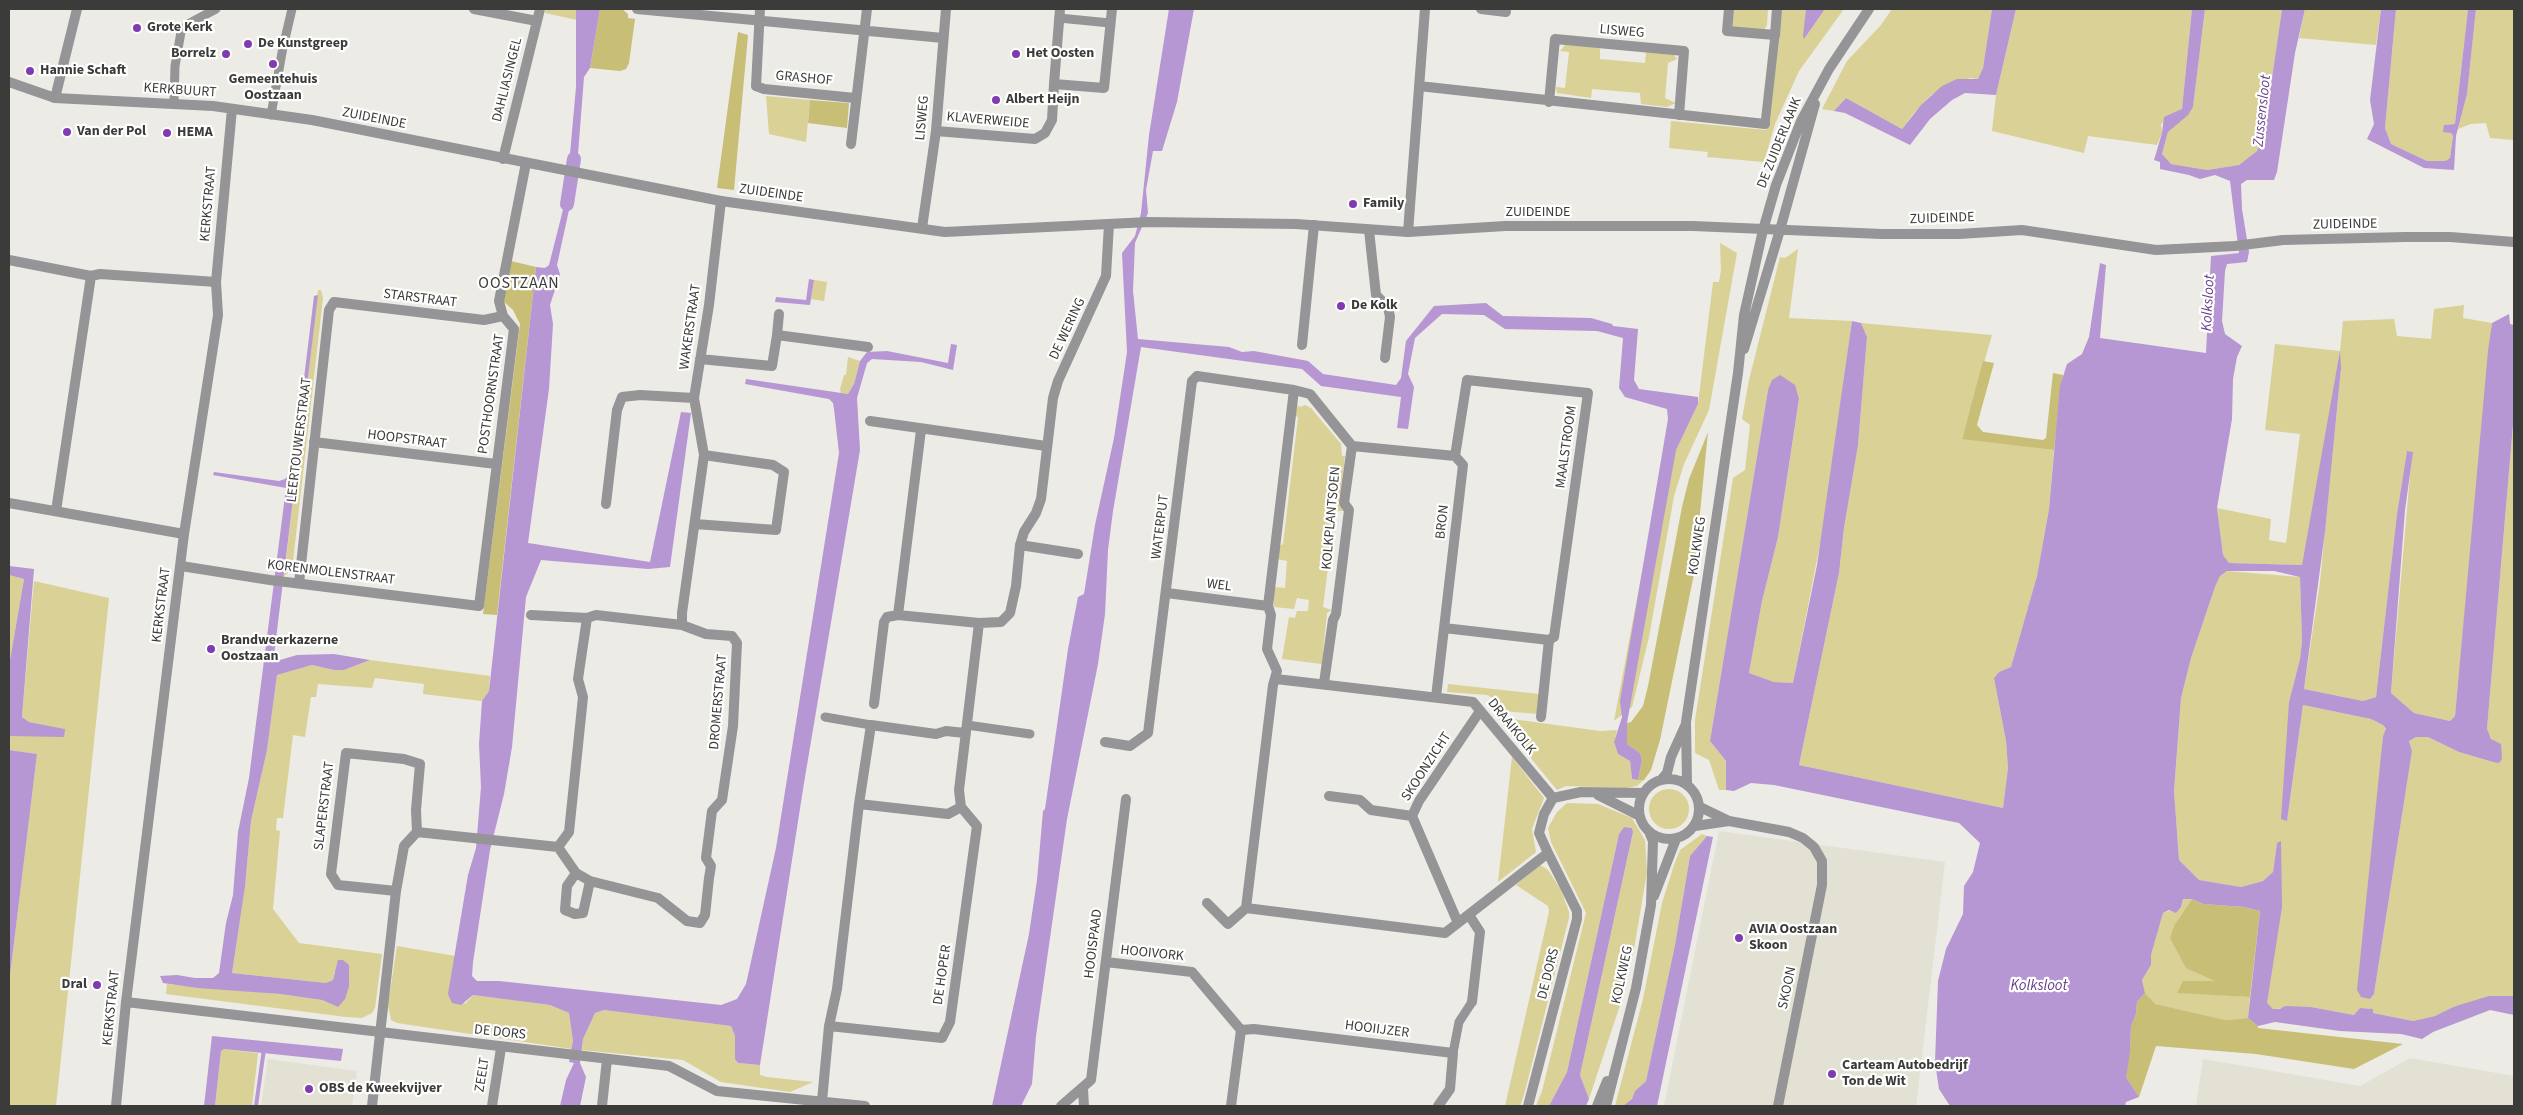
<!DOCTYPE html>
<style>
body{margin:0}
#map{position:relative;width:2523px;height:1115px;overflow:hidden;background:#ecebe5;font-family:"Source Sans 3",sans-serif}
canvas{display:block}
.frame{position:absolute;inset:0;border:10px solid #3b3b39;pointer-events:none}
</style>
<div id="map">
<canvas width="2523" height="1115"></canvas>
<div class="frame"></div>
</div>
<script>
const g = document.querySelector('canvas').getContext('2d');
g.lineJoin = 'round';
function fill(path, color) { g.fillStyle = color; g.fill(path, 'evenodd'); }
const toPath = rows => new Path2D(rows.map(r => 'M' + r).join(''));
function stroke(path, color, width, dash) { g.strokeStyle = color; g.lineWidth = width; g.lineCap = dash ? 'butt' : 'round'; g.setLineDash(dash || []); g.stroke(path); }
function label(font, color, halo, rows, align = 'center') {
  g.font = font + ' "Source Sans 3",sans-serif'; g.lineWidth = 4.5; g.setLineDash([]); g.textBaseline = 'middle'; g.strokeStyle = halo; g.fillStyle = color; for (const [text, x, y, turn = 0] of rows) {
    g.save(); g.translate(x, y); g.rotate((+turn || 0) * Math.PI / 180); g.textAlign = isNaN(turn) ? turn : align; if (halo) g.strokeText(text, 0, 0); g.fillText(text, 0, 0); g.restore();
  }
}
fill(toPath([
 [1719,831,1945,862,1916,1106,1664,1106],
 [2410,1058,2514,1076,2514,1106,2196,1106,2203,1059,2360,1086],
 [268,1059,357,1071,352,1106,261,1106]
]), '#e2e1d3');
fill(toPath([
 [546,9,576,9,577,20,545,13],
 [1733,9,1768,9,1767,25,1764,30,1731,27],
 [1780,9,1806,9,1804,39,1825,9,1844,9,1799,71,1775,124,1764,162,1707,157,1708,152,1669,148,1671,121,1766,130],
 [1892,9,1992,9,1983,68,1978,79,1970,78,1931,95,1912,115,1902,129,1846,98,1834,111,1822,109,1847,61,1881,25],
 [2016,9,2192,9,2182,109,2161,124,2162,133,2157,145,2088,136,2084,153,1992,131,1996,95],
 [2205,9,2282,9,2264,133,2257,151,2239,165,2207,170,2171,164,2162,154,2168,132,2193,107],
 [2305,9,2381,9,2376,45,2299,38],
 [2396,9,2468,9,2455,124,2444,125,2453,136,2450,158,2445,161,2427,161,2391,144,2385,128],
 [2476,9,2514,9,2514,140,2490,138,2486,123,2471,124,2458,129,2467,93],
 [1565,45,1600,47,1600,59,1645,63,1646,52,1674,55,1677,59,1668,63,1665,98,1676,103,1667,107,1641,104,1640,93,1592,89,1591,98,1557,93,1556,87,1565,88,1569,52,1560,51],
 [766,96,810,100,806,142,769,134],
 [1720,243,1737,253,1709,410,1684,464,1674,496,1649,637,1632,707,1614,721,1663,460,1676,449,1698,404,1713,282,1719,282,1721,270],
 [1798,249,1789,318,1852,321,1826,513,1793,683,1774,682,1749,673,1762,601,1778,537,1799,400,1768,390,1710,741,1726,761,1726,790,1719,790,1709,760,1695,753,1695,720,1733,478,1745,470,1750,425,1742,419,1749,380,1780,257,1785,258],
 [814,280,827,282,824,301,811,299],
 [318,290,321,290,323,298,292,570,284,576],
 [2464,305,2463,318,2492,323,2455,716,2450,721,2414,713,2391,693,2412,452,2407,451,2397,514,2376,697,2363,701,2304,689,2320,582,2341,368,2302,565,2229,563,2223,555,2217,508,2271,519,2269,540,2286,543,2300,434,2265,430,2275,344,2340,351,2343,321,2394,319,2397,336,2431,339,2434,309],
 [1861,323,1992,335,1962,438,2054,450,2049,509,2037,576,2011,667,1999,672,1994,678,2006,741,2008,768,2003,808,1799,765,1839,573,1844,528,1858,445,1867,337],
 [848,357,860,361,854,384,848,394,841,393,840,389,844,375,846,375],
 [1298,405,1300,407,1305,405,1311,408,1341,444,1342,456,1345,456,1339,504,1343,511,1335,511,1323,607,1332,610,1327,613,1322,664,1282,659,1289,617,1295,618,1297,611,1308,611,1309,600,1297,598,1294,609,1274,607,1273,595,1274,587,1285,588,1287,561,1277,559,1278,547,1283,544,1298,418,1295,414],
 [2514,413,2514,997,2453,1007,2435,1016,2413,1021,2373,1013,2372,1009,2360,1008,2354,1015,2311,1007,2273,1009,2267,1004,2277,843,2273,872,2263,881,2241,887,2199,880,2179,860,2174,791,2181,698,2191,658,2215,587,2220,576,2227,571,2300,577,2302,641,2300,659,2289,702,2287,821,2303,705,2371,719,2383,725,2386,730,2383,736,2370,999,2374,994,2412,751,2409,741,2416,737,2428,737,2459,752,2493,762,2494,742,2488,734,2487,729],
 [9,575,24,579,9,666],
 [34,581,109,598,56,1106,9,1106,9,984,37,754,9,750,9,736,64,729,29,722,22,717],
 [370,660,490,676,489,691,482,701,423,694,424,684,375,678,372,688,318,684,316,697,311,697,305,737,293,735,283,818,277,818,276,830,280,831,273,909,299,943,382,954,375,1008,372,1013,362,1018,346,1017,166,994,167,984,280,994,322,1000,338,1007,335,971,333,980,326,983,232,973,245,887,251,821,267,750,277,675,312,665,334,670,344,670],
 [1448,684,1539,694,1538,714,1503,711,1495,699,1487,695,1447,692],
 [1497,717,1600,731,1617,730,1614,742,1618,754,1630,761,1632,779,1644,780,1637,786,1626,788,1566,786,1557,790],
 [1512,757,1544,798,1532,829,1536,852,1498,882],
 '1649 809a20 20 0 1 1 40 0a20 20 0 1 1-40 0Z',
 [1567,803,1598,804,1632,818,1645,840,1647,872,1634,949,1620,1005,1589,1099,1580,1075,1633,832,1632,828,1624,827,1619,834,1567,1072,1549,1106,1536,1106,1542,1091,1586,913,1551,842,1548,828,1557,812],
 [1702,834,1707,836,1690,856,1675,945,1646,1081,1635,1091,1632,1099,1623,1106,1615,1106,1643,999,1662,903,1674,865,1680,850],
 [1540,865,1548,870,1561,890,1569,912,1569,918,1524,1095,1520,1106,1505,1106,1549,912,1548,906,1516,885],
 [2183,899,2192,899,2175,924,2217,982,2177,992,2250,997,2248,1018,2226,1020,2154,1004,2145,993,2142,980,2151,965,2151,955,2163,913,2181,907],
 [397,946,455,956,452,973,465,1004,473,995,550,1005,569,1013,573,1041,572,1049,397,1023,391,1020,388,1005],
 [604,1010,731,1026,735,1036,735,1059,738,1063,760,1065,760,1075,767,1077,813,1082,790,1092,721,1082,683,1060,582,1050,583,1039,595,1013],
 [224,1049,258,1053,252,1106,215,1106,221,1051]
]), '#d9d196');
fill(toPath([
 [600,9,622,9,628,14,628,18,635,19,629,63,626,69,620,71,590,68],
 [738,32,748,35,734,190,717,188],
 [810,100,849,103,847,128,808,123],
 [511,261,536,267,497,615,483,614,520,324,513,310,503,301],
 [1983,361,1994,363,1977,425,1983,432,2043,440,2046,438,2053,373,2063,375,2054,450,1962,439],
 [1708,432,1694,574,1660,740,1651,770,1644,780,1638,780,1642,760,1640,753,1627,744,1627,723,1631,722,1643,706,1648,686,1682,507,1689,479],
 [2192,899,2203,904,2244,907,2260,911,2250,997,2177,993,2183,981,2215,981,2186,968,2170,938,2175,924],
 [2145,993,2155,1004,2226,1020,2248,1018,2258,1026,2258,1028,2403,1044,2354,1069,2256,1054,2156,1046,2139,1097,2126,1077,2126,1065,2130,1052,2131,1026,2136,1014,2137,1002]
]), '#c8be76');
fill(toPath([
 [576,9,600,9,590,68,584,77,577,167,569,165,576,87],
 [1169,9,1194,9,1177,102,1162,151,1153,151,1146,190,1148,213,1135,243,1133,291,1138,339,1229,347,1242,352,1254,351,1308,361,1323,374,1396,385,1401,378,1406,341,1434,306,1486,303,1503,316,1591,318,1612,324,1613,326,1638,329,1634,380,1639,389,1698,397,1698,404,1676,450,1627,723,1627,744,1640,753,1642,760,1638,780,1632,779,1630,761,1618,754,1614,742,1622,717,1620,701,1668,419,1667,409,1625,397,1619,388,1623,338,1597,331,1505,329,1484,315,1442,314,1415,338,1408,374,1414,387,1408,429,1397,428,1401,397,1321,386,1302,369,1141,347,1113,511,1108,550,1105,614,1098,664,1067,819,1036,1036,1032,1084,1021,1106,992,1106,1029,934,1037,880,1043,811,1045,809,1068,649,1078,597,1084,594,1095,525,1114,438,1127,352,1122,253,1135,236,1141,213,1149,135],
 [1806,9,1825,9,1804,39,1803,36],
 [1992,9,2016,9,1996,95,1965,93,1952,100,1930,119,1910,145,1845,113,1834,111,1846,98,1902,129,1921,105,1942,86,1957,79,1978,79,1983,68],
 [2192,9,2205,9,2193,107,2188,115,2168,132,2162,154,2171,164,2207,170,2239,165,2257,151,2264,133,2282,9,2305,9,2295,53,2277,172,2274,180,2247,180,2241,184,2242,209,2249,252,2247,262,2227,264,2225,271,2222,321,2225,334,2242,346,2237,357,2233,379,2232,419,2217,508,2223,555,2229,563,2302,565,2340,351,2341,368,2325,532,2304,689,2363,701,2376,697,2397,514,2407,451,2413,452,2405,510,2391,693,2414,713,2450,721,2455,716,2488,351,2492,323,2509,314,2510,324,2514,325,2514,413,2487,729,2491,739,2501,744,2502,759,2499,763,2493,762,2459,752,2428,737,2416,737,2409,741,2412,751,2374,994,2370,999,2361,997,2357,990,2383,736,2386,729,2383,725,2371,719,2303,705,2287,821,2281,819,2289,702,2300,659,2302,641,2300,577,2274,571,2227,571,2220,576,2215,587,2191,658,2181,698,2174,791,2179,860,2199,880,2241,887,2263,881,2273,872,2277,843,2281,841,2282,907,2267,1003,2273,1009,2280,1009,2285,1006,2311,1007,2354,1015,2360,1008,2373,1009,2373,1013,2413,1021,2435,1016,2453,1007,2489,996,2513,996,2514,1015,2490,1010,2433,1032,2422,1039,2401,1034,2340,1031,2275,1022,2258,1026,2248,1018,2260,911,2244,907,2203,904,2192,899,2183,899,2181,907,2176,913,2169,910,2163,913,2151,955,2151,965,2142,980,2145,993,2137,1002,2136,1014,2131,1026,2130,1052,2126,1077,2139,1097,2126,1102,2125,1106,1950,1106,1939,1089,1935,1062,1938,981,1946,949,1963,914,1964,886,1973,872,1980,843,1959,823,1774,785,1751,783,1734,791,1726,790,1726,761,1710,741,1768,390,1772,380,1780,375,1795,385,1799,399,1778,537,1762,601,1749,673,1774,682,1793,683,1817,565,1852,321,1861,323,1867,337,1858,445,1844,528,1839,573,1799,765,2003,808,2008,768,2006,741,1994,678,1999,672,2011,667,2037,576,2049,509,2060,386,2067,364,2082,354,2089,337,2100,263,2106,265,2100,338,2206,353,2211,256,2239,253,2230,181,2215,175,2200,179,2189,175,2160,169,2160,162,2154,160,2162,133,2164,117,2182,109],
 [2381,9,2396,9,2385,128,2391,144,2427,161,2445,161,2450,158,2453,136,2451,133,2443,132,2444,125,2455,124,2468,9,2476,9,2467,94,2456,136,2454,170,2424,168,2367,139,2374,124,2370,100],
 [569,186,574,187,557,265,560,274,550,305,553,324,549,389,528,543,650,562,681,412,691,413,670,567,648,569,541,560,526,597,512,747,504,794,490,850,473,962,472,976,477,981,499,981,721,1005,737,999,746,984,776,848,839,453,834,409,833,403,829,399,745,384,746,379,848,394,854,384,860,361,867,352,887,351,948,363,951,344,957,345,953,370,921,362,872,359,867,363,857,398,860,450,804,783,760,1065,738,1063,735,1059,735,1036,731,1026,604,1010,595,1013,583,1039,580,1063,586,1077,580,1106,560,1106,566,1080,574,1063,569,1062,573,1041,569,1013,550,1005,473,995,461,1005,452,1003,448,994,468,875,476,848,481,787,479,744,482,701,489,691,536,267,545,268,549,265],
 [809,279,814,280,810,305,775,302,776,297,806,300],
 [318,295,274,655,280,660,297,655,334,654,370,660,344,670,334,670,312,665,277,675,267,750,251,821,245,887,232,973,326,983,333,980,338,960,343,960,349,965,349,986,345,999,338,1007,322,1000,280,994,198,988,163,983,160,976,177,975,195,978,213,978,219,973,226,923,233,895,238,832,249,778,286,488,213,475,214,472,279,481,285,479,289,475,294,461,314,296],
 [9,566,34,569,22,717,29,722,65,729,64,737,9,736,9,666,24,579,9,575],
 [9,750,37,754,9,984],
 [1624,827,1632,828,1633,832,1580,1075,1589,1099,1586,1106,1549,1106,1567,1072,1619,834],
 [1707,836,1713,837,1657,1106,1623,1106,1632,1099,1635,1091,1646,1081,1675,945,1690,856],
 [212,1036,343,1049,341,1061,224,1049,221,1051,215,1106,204,1106]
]), '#b696d3');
stroke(toPath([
 [256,1106,264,1049]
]), '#b696d3', 4);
stroke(toPath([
 [567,204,574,159]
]), '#b696d3', 14);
stroke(toPath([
 [1059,18,1110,23],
 [284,43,292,9],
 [174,102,175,66,181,32,188,24,216,9],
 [271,115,283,47],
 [1765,124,1775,35],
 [825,717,871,725],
 [967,725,1030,734],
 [1453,1053,1459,1022,1472,1002]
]), '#959496', 9);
stroke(toPath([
 [474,9,537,21],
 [637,9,943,38],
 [760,9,756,86,764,89,855,98],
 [1060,9,1054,84,1104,88,1112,9],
 [1481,9,1506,12],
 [1729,9,1727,31,1775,35,1777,9],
 [1419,86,1765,124],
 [55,98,77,9],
 [1549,102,1555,39,1684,51,1679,115],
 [936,131,1035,139,1045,133,1052,120,1054,84],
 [851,144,867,9],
 [503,159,540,9],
 [922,228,936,131,946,9],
 [1369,230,1376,295,1388,307,1390,317,1385,358],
 [1763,230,1776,185,1801,121,1829,69,1869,9],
 [1780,230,1815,104],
 [1408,232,1425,9],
 [9,260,91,276,100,274,216,282],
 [777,335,779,314],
 [1302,345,1314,225],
 [700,359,772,366,777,335,868,347],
 [870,421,1046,446],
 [921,430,898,615,979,623],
 [314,442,496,464],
 [1352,446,1455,456,1463,465,1436,697],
 [1455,456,1467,380,1588,393,1554,637,1549,640,1541,717],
 [9,503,184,534],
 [606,504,617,410,622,397,640,395,694,398],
 [56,511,91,276],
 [695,524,776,530,784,472,773,465,704,455],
 [1020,545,1078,554],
 [181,566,270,580,479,606,514,329,503,316,499,301,526,163],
 [299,583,329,310,334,302,484,320,503,316],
 [1167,593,1268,606],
 [531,615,587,618,596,615,682,625,706,634,732,636,737,643,733,726,722,800,712,811,706,858,711,866,709,878,705,915,700,923,687,921,658,898,590,881,576,873,558,847,569,832,583,697,578,679,587,618],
 [682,625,682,613,704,455,694,398,709,305,721,201],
 [1444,628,1549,640],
 [874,704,884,622,887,617,898,615],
 [1105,742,1130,746,1148,733,1192,381,1197,376,1294,390],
 [1598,795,1638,815],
 [1329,796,1360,800,1371,810,1412,816],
 [1553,798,1581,792,1643,793],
 [859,804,948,814,961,807],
 [1700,807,1729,821,1789,832,1803,838,1814,847,1822,861,1822,885,1778,1106],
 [1695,826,1729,821],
 [417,832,558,847],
 [576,873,567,886,565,910,575,914,583,913,590,881],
 [1207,903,1228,924,1246,908,1273,685,1277,671,1267,649,1271,615,1268,606,1294,390,1310,394,1352,446,1344,503,1349,510,1336,614,1333,620,1324,683],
 [1246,908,1445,933,1548,853,1539,833,1544,814,1553,798,1473,702,1276,679],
 [1469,915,1480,932,1472,1002],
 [1458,923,1412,816,1419,801,1480,711],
 [1106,962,1192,972,1241,1030,1231,1106],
 [126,1002,669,1066,717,1091,865,1106],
 [829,1026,942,1038,950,1022,977,826,961,807,959,790,979,623,1001,622,1010,613,1016,586,1020,545,1024,532,1036,513,1041,499,1053,398,1058,381,1106,276,1109,224],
 [1241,1030,1254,1029,1453,1053,1450,1089,1438,1106],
 [1083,1089,1084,1106],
 [822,1101,829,1026,837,989,859,804,871,725,936,734,946,731,965,733],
 [372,1106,396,891,404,846,417,832,416,810,420,764,404,759,346,753,331,874,338,885,396,891],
 [492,1106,501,1048],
 [602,1106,607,1059],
 [1061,1106,1091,1080,1126,799],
 [1528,1106,1577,919,1577,911,1548,853]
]), '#959496', 10);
stroke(toPath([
 [9,82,55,98,213,106,312,120,721,201,945,232,1149,222,1296,224,1408,232,1505,226,1693,226,1882,234,1959,234,2022,230,2156,250,2235,246,2283,240,2405,237,2450,237,2514,242],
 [1744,349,1780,230],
 '1639 809a30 30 0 1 1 60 0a30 30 0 1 1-60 0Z',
 [1661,780,1667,773,1671,757,1685,726],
 [1687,784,1686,722,1738,373,1744,315,1763,230],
 [1654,896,1676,839],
 [116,1106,126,1002,184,534,218,315,216,282,232,109],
 [1597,1106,1607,1081],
 [1606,1106,1636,988,1651,905,1653,841,1650,834]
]), '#959496', 10);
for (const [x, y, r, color] of [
 [137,28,5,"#7f3baf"],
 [248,44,5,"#7f3baf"],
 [226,54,5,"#7f3baf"],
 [1016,54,5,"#7f3baf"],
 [273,64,5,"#7f3baf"],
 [30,71,5,"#7f3baf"],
 [996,100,5,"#7f3baf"],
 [67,132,5,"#7f3baf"],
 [167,133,5,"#7f3baf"],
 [1353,204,5,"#7f3baf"],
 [1341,306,5,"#7f3baf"],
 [211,649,5,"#7f3baf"],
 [1739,938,5,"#7f3baf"],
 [97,985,5,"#7f3baf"],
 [1832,1074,5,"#7f3baf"],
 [309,1089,5,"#7f3baf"]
]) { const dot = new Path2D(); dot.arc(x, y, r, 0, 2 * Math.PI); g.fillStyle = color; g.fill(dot); stroke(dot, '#fff', 2); }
label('bold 14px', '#3b3b39', '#fff', [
 ["Grote Kerk",147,28],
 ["De Kunstgreep",258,44],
 ["Borrelz",216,54,"right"],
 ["Het Oosten",1026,54],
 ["Hannie Schaft",40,71],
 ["Gemeentehuis",273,80,"center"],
 ["Oostzaan",273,96,"center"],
 ["Albert Heijn",1006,100],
 ["Van der Pol",77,132],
 ["HEMA",177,133],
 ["Family",1363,204],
 ["De Kolk",1351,306],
 ["Brandweerkazerne",221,641],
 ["Oostzaan",221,657],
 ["AVIA Oostzaan",1749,930],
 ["Skoon",1749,946],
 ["Dral",87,985,"right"],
 ["Carteam Autobedrijf",1842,1066],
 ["Ton de Wit",1842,1082],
 ["OBS de Kweekvijver",319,1089]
], 'left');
label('14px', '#3b3b39', '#fff', [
 ["LISWEG",1622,32,5],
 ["GRASHOF",804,79,5],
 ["DAHLIASINGEL",508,80,-76],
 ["KERKBUURT",180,91,4],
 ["LISWEG",923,118,-85],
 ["ZUIDEINDE",374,119,11],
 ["KLAVERWEIDE",988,121,5],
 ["DE ZUIDERLAAIK",1780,143,-68],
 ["ZUIDEINDE",771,194,8],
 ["KERKSTRAAT",209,204,-85],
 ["ZUIDEINDE",1538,213],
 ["ZUIDEINDE",1942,219,-2],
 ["ZUIDEINDE",2345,225,-1],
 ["STARSTRAAT",420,299,7],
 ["WAKERSTRAAT",691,327,-82],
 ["DE WERING",1068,329,-65],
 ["POSTHOORNSTRAAT",492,394,-82],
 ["LEERTOUWERSTRAAT",300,440,-83],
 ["HOOPSTRAAT",407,440,7],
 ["MAALSTROOM",1567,447,-82],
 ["KOLKPLANTSOEN",1332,518,-85],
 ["BRON",1443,522,-84],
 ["WATERPUT",1161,527,-83],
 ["KOLKWEG",1698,546,-82],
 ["KORENMOLENSTRAAT",331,573,7],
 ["WEL",1219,586,7],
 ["KERKSTRAAT",162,605,-83],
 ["DROMERSTRAAT",719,702,-85],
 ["DRAAIKOLK",1511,727,51],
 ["SKOONZICHT",1427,767,-57],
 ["SLAPERSTRAAT",325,806,-83],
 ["HOOISPAAD",1094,944,-83],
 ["HOOIVORK",1152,954,6],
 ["DE DORS",1549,974,-76],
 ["DE HOPER",943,975,-82],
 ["KOLKWEG",1623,975,-78],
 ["SKOON",1788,988,-78],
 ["KERKSTRAAT",112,1008,-84],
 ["HOOIIJZER",1377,1030,7],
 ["DE DORS",500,1033,6],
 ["ZEELT",483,1075,-81]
]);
label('italic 15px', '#6a418b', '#fff', [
 ["Zussensloot",2263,111,-84],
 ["Kolksloot",2209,303,-87],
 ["Kolksloot",2039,987]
]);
g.letterSpacing = '1px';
label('16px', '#3b3b39', '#fff', [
 ["OOSTZAAN",519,284]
]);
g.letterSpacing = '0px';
</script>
